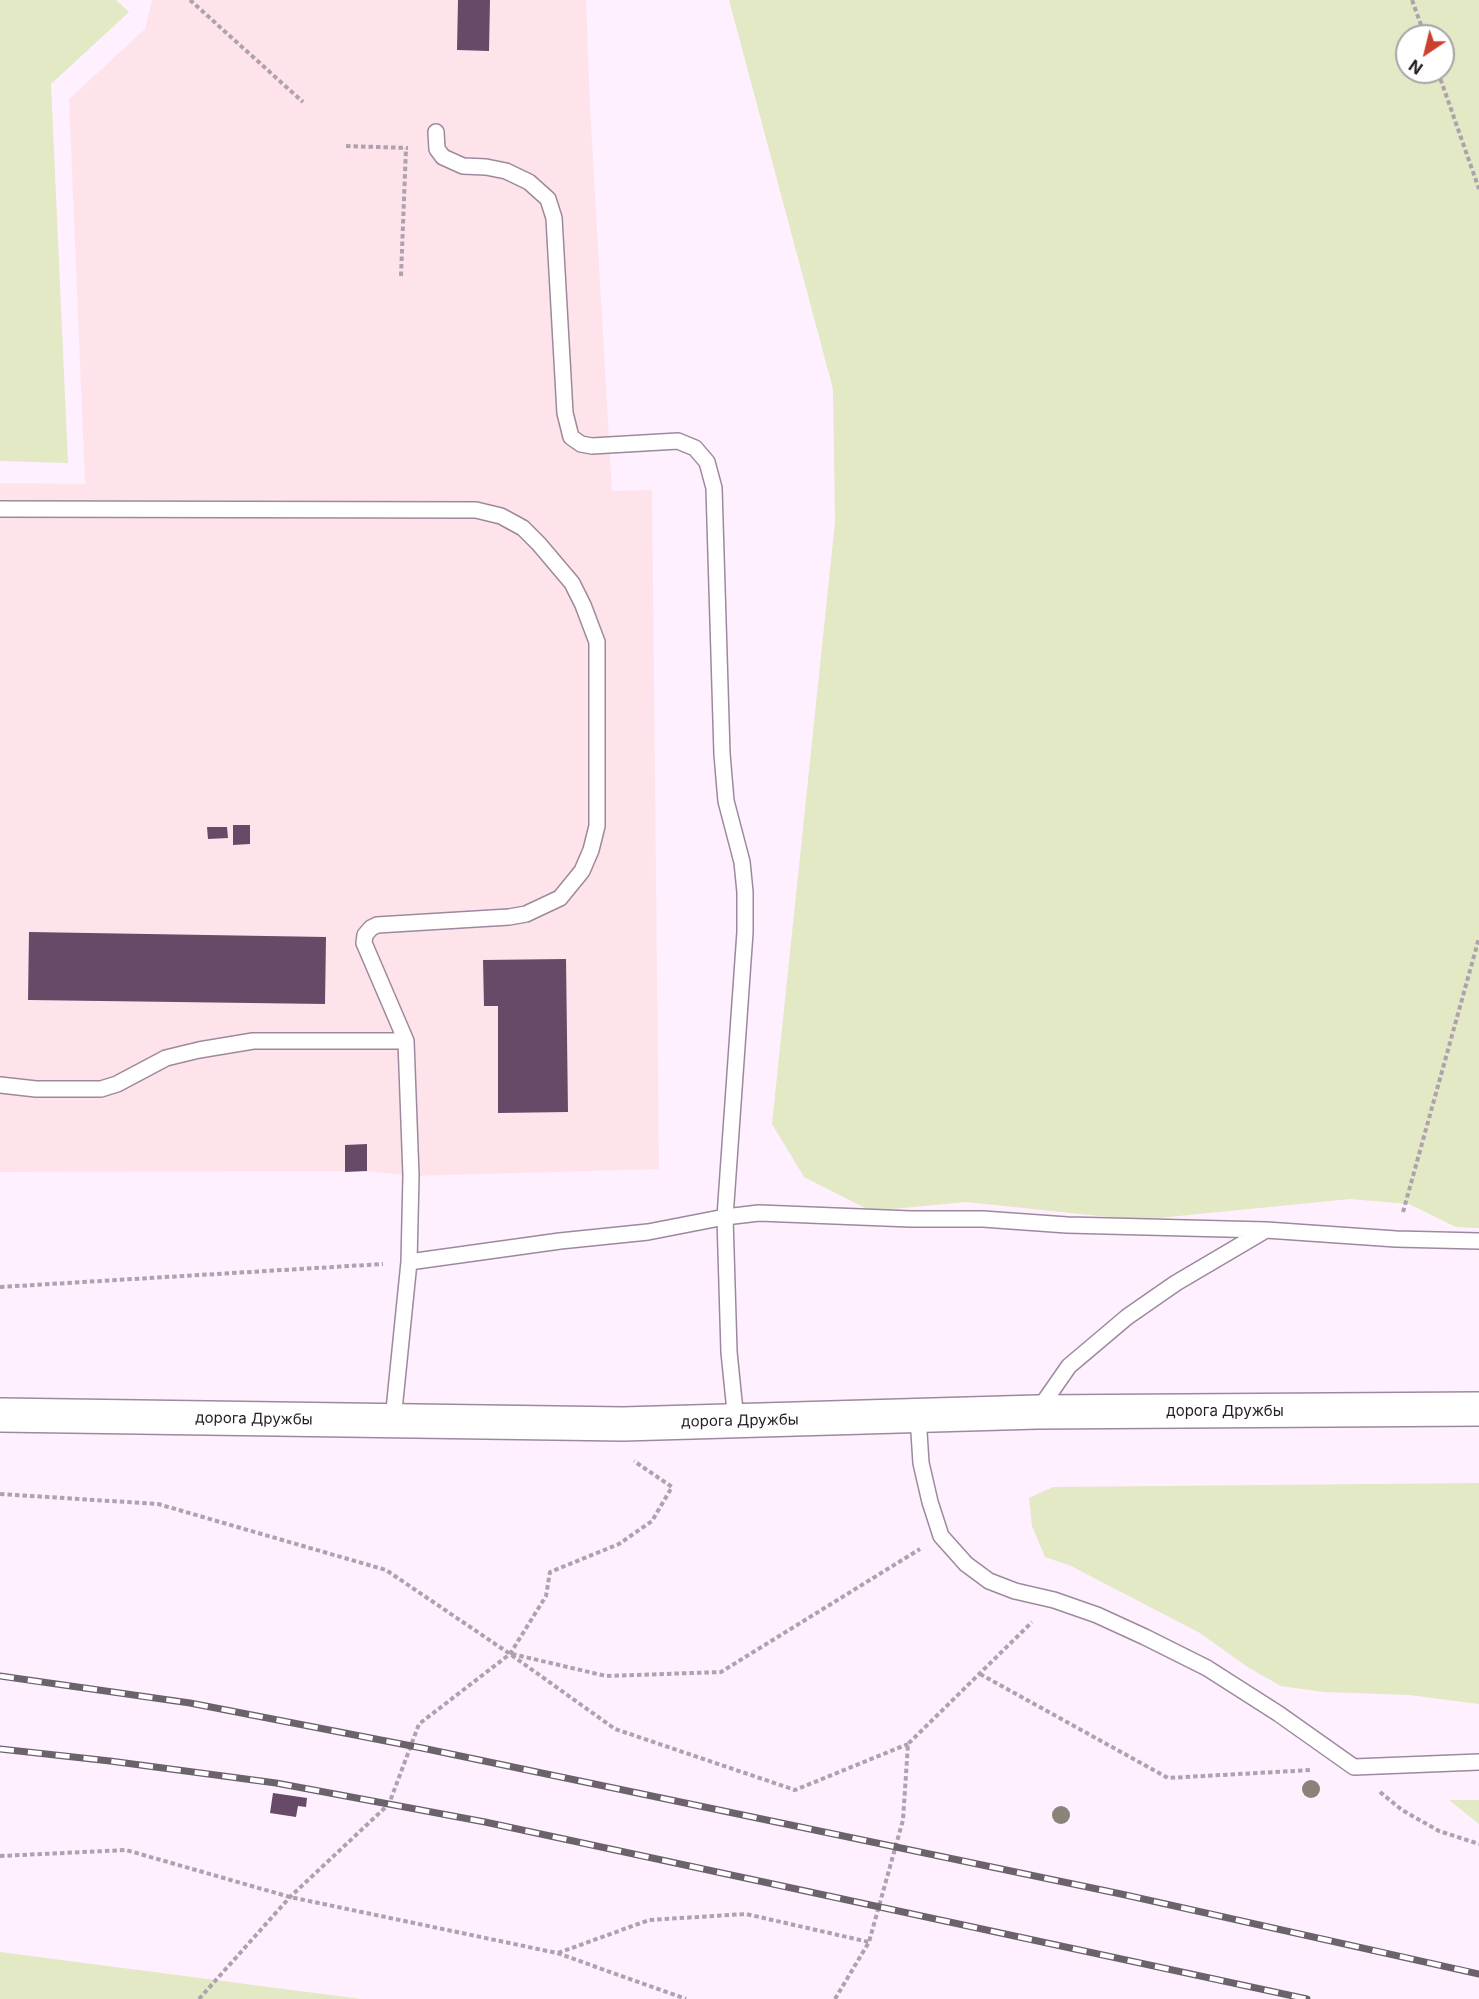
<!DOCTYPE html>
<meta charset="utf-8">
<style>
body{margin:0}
#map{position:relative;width:1479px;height:1999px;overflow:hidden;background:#fef0fe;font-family:Inter,sans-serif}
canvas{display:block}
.north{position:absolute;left:1395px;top:24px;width:60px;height:60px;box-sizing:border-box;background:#fff;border:2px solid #a7a4a7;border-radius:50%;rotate:215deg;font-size:16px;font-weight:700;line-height:24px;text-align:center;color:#241c24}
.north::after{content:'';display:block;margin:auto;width:21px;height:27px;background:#cd402e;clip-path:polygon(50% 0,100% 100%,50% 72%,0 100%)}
</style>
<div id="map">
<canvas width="1479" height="1999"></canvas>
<div class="north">N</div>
</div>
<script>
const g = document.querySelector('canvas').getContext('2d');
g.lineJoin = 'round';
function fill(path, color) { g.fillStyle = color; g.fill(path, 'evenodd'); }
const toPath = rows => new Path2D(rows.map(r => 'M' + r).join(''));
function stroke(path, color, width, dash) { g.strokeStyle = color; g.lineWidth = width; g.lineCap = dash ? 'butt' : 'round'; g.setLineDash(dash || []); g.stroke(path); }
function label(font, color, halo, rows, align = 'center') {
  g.font = font + ' Inter,sans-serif'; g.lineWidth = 6; g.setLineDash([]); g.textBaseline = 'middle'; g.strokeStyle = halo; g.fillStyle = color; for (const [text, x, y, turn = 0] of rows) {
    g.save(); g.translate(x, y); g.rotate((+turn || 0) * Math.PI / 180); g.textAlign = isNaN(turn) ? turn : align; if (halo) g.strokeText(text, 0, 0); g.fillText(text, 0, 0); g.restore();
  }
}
fill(toPath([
 [152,0,586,0,590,107,612,491,652,490,659,1169,411,1176,367,1171,0,1172,0,483,85,484,69,99,145,29]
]), '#fee3ea');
fill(toPath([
 [0,0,116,0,129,12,51,84,68,463,0,461],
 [729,0,1479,0,1479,1228,1456,1227,1409,1204,1350,1199,1138,1220,966,1202,871,1211,804,1177,772,1124,835,522,833,389],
 [1407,36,1443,36,1443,72,1407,72],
 [1479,1483,1479,1704,1409,1695,1324,1692,1281,1686,1249,1668,1200,1633,1071,1566,1045,1557,1032,1526,1029,1498,1053,1487],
 [1449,1800,1479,1800,1479,1824],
 [0,1952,361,1999,0,1999]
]), '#e3e8c5');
fill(toPath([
 [458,0,490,0,489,51,457,50],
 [233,825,250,825,250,844,233,845],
 [207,827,227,827,228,838,208,839],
 [29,932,326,937,325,1004,28,1000],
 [566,959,568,1112,498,1113,498,1006,484,1006,483,960],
 [367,1144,367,1171,345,1172,345,1145],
 [273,1793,307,1798,306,1807,298,1806,296,1817,270,1813]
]), '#664a68');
const service = toPath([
 [436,132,437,149,443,157,463,166,486,167,506,171,529,182,548,199,554,218,565,413,571,437,581,444,592,446,678,441,695,448,707,462,714,488,722,754,726,801,742,862,745,892,745,932,725,1217,729,1352,736,1421],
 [0,509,476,510,501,516,523,528,539,544,572,583,583,605,597,642,597,826,591,850,582,871,560,898,526,914,509,917,377,925,371,928,365,935,364,943,406,1041,411,1176,409,1262,393,1420],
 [0,1085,36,1089,101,1089,117,1084,166,1058,199,1050,253,1041,406,1041],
 [409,1262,560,1241,648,1232,725,1217,759,1213,911,1219,983,1219,1067,1225,1266,1230,1396,1239,1479,1241],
 [1037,1412,1069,1366,1127,1317,1176,1283,1266,1230],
 [918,1417,921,1463,930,1502,941,1536,966,1564,989,1581,1015,1591,1054,1600,1097,1615,1145,1637,1207,1668,1279,1714,1354,1767,1479,1762]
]);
const primary = toPath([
 [0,1415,623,1424,1037,1412,1479,1409]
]);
stroke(service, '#9d899d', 18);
stroke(primary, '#9d899d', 36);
stroke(toPath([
 [190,0,303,102],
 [1412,0,1425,36],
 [1438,72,1479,189],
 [346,146,408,148],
 [401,276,406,148],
 [1403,1212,1479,938],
 [0,1287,383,1264],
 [0,1494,158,1504,386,1570,510,1654,615,1729,795,1790,908,1744],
 [512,1654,606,1676,721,1672,920,1549],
 [980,1674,1168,1778,1311,1770],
 [1380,1792,1402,1810,1439,1831,1479,1844],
 [0,1856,126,1850,290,1897,557,1953,686,1999],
 [558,1953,649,1920,746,1914,869,1942],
 [199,1999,290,1897,389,1804,419,1724,510,1654,546,1596,550,1572,619,1544,652,1521,672,1487,634,1461],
 [835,1999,869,1942,903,1820,908,1744,1032,1622]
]), '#ada2ad', 4, [4.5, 3]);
stroke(service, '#fff', 15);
stroke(primary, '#fff', 33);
const rail = toPath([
 [0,1676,190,1703,422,1748,1121,1894,1479,1974],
 [0,1749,110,1761,276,1783,485,1822,1307,1999]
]);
stroke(rail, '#6c626c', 7);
stroke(rail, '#fff', 4.5, [14]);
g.fillStyle = '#898477';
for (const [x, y] of [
 [1311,1789],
 [1061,1815]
]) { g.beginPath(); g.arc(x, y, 9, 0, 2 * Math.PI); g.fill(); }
label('15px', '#241c24', '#fff', [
 ["дорога Дружбы",1225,1411],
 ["дорога Дружбы",254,1419,1],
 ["дорога Дружбы",740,1421,-1]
]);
</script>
